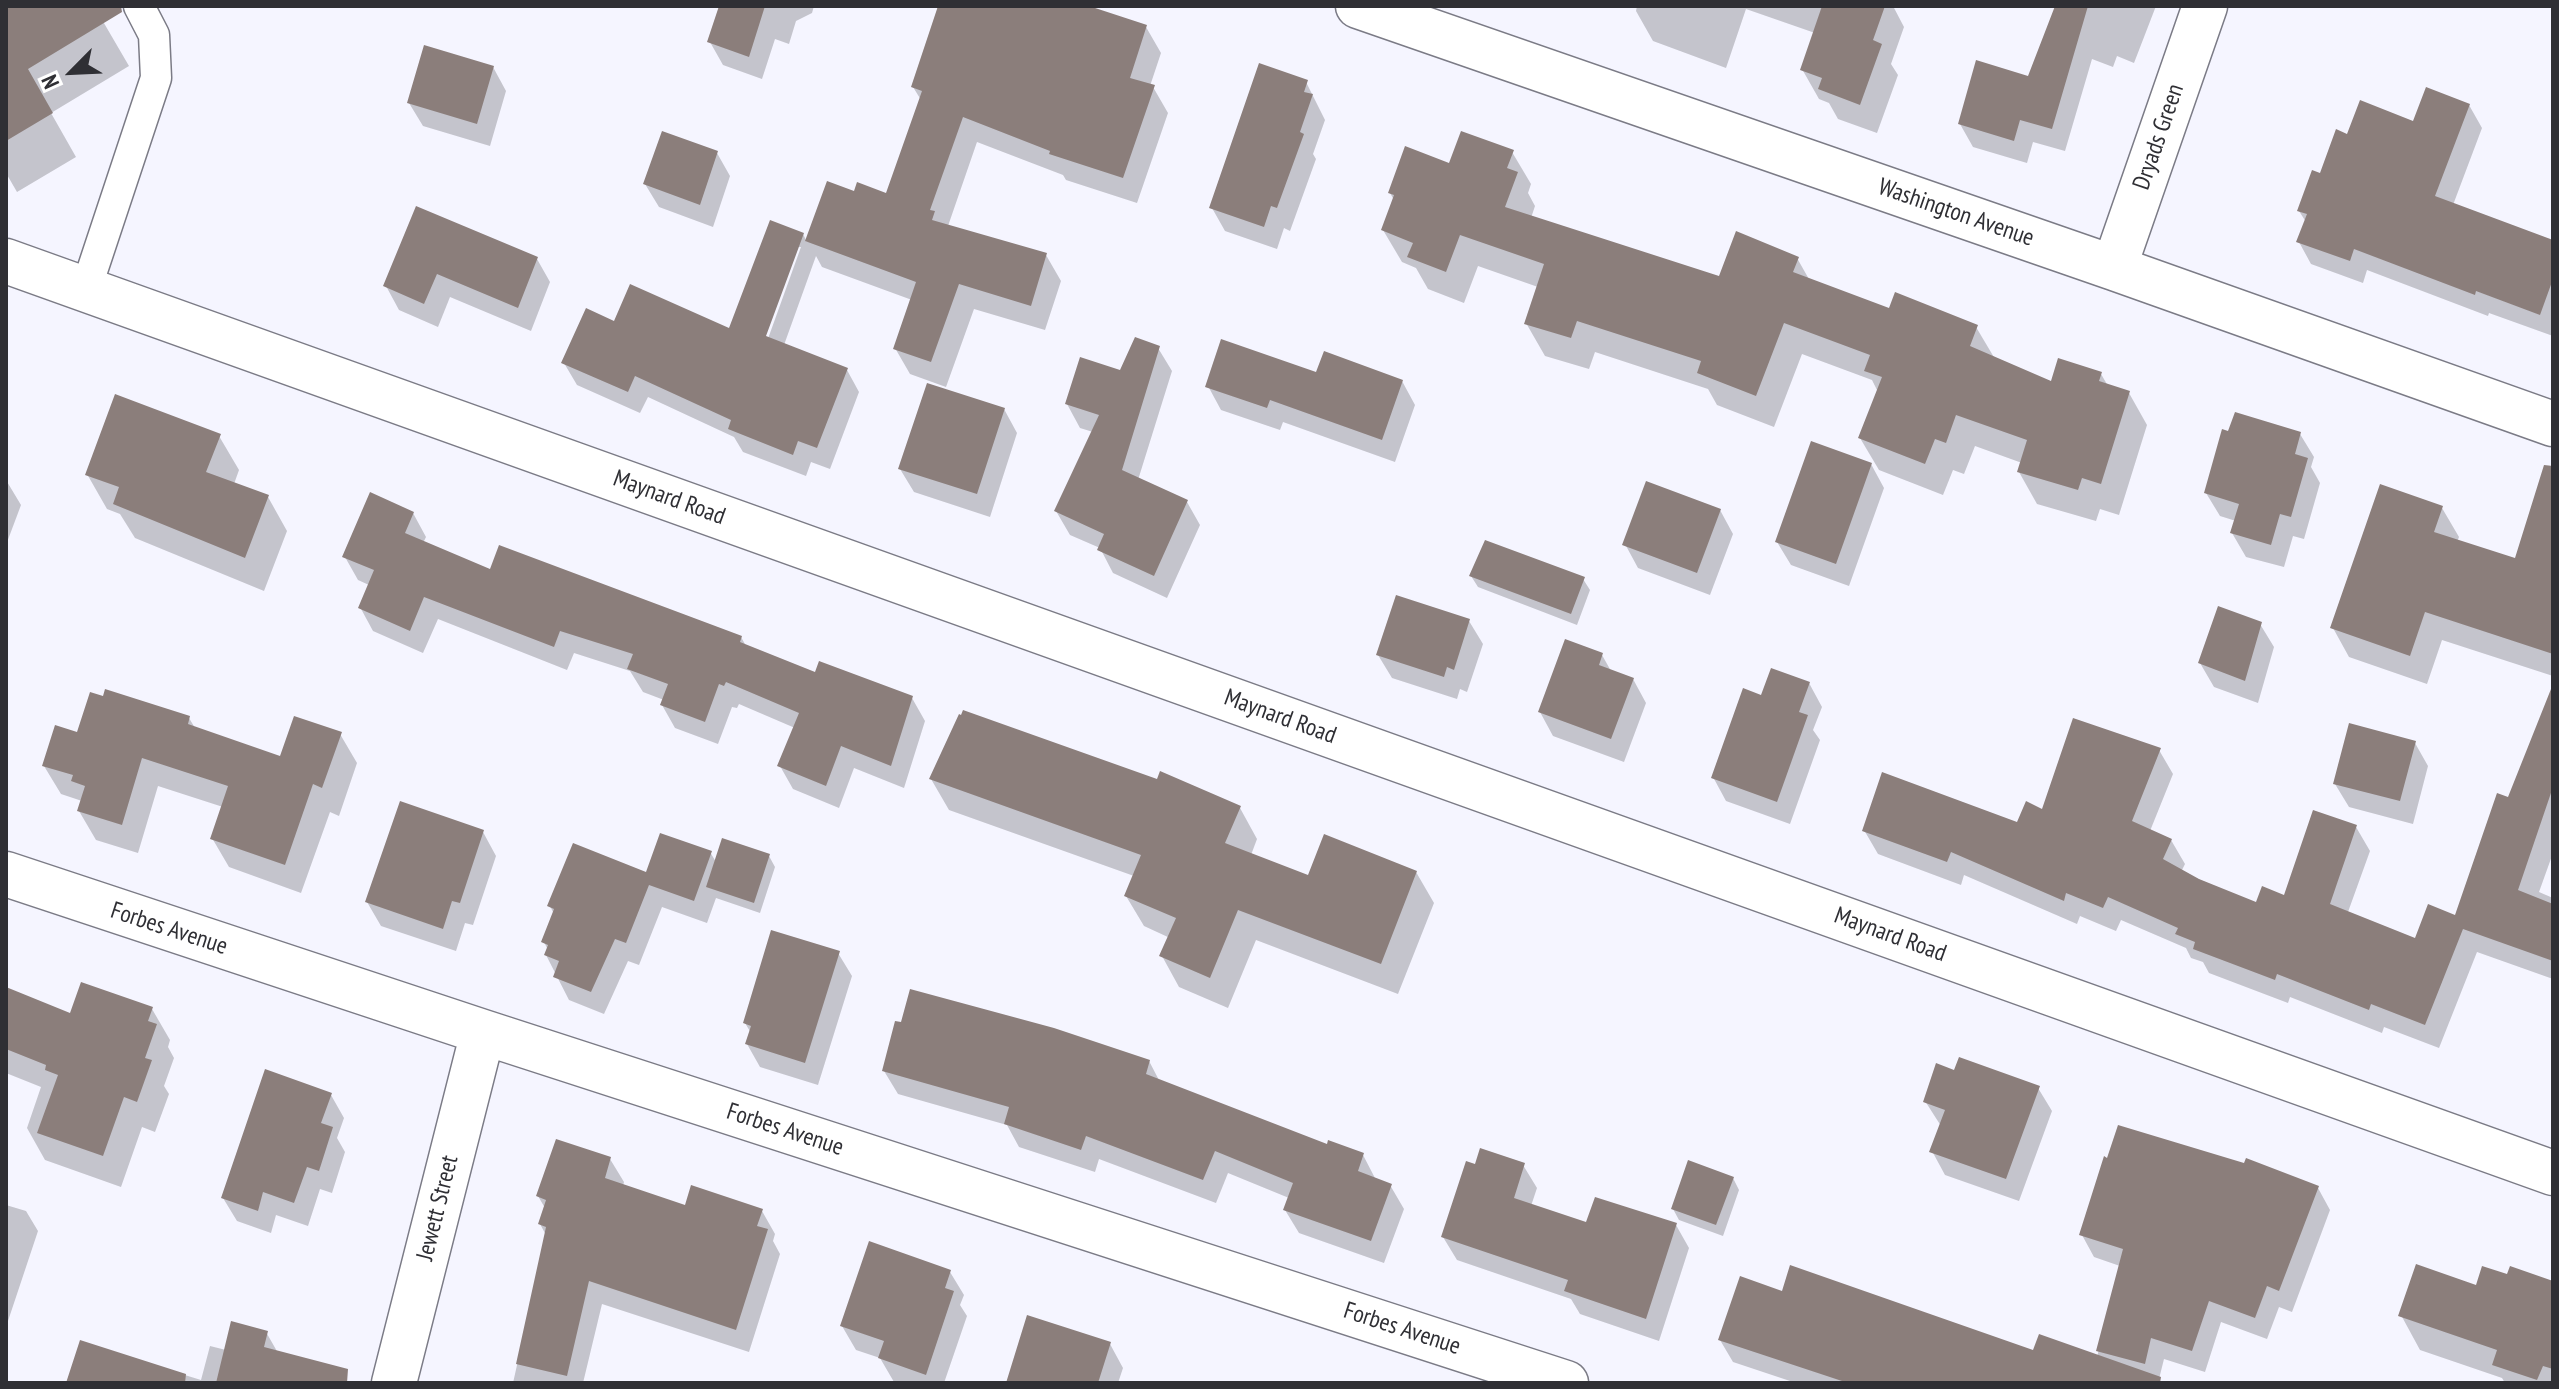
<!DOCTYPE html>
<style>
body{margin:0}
#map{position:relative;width:2559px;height:1389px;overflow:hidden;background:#f5f5ff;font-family:"PT Sans Narrow",sans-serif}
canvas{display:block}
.frame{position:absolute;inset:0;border:8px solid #2f2f34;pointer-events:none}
.north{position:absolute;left:32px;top:32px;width:80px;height:80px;-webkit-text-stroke:6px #fff;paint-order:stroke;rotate:246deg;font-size:22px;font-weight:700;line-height:32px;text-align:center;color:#2f2f34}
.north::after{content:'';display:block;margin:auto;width:28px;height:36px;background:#2f2f34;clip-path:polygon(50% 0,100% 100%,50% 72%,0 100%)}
</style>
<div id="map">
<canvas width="2559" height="1389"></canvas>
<div class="frame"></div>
<div class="north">N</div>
</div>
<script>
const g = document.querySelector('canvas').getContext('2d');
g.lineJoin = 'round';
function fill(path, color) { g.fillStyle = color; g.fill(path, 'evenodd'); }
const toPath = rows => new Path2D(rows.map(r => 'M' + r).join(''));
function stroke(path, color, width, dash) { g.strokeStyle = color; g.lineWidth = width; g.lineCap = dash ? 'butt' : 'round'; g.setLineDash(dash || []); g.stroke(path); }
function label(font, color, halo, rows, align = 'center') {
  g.font = font + ' "PT Sans Narrow",sans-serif'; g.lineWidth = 6; g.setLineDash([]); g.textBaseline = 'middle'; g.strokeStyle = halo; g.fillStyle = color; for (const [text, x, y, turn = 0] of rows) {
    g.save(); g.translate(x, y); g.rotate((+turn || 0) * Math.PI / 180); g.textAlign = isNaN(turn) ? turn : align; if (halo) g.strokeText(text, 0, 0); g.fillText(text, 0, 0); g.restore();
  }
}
fill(toPath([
 [6,6,94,6,129,66,51,113,76,157,17,192,6,173],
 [721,6,814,6,812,13,796,21,789,44,775,39,762,79,723,65,710,42],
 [941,6,1083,6,1146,27,1161,53,1150,86,1153,87,1168,113,1137,203,1066,180,1063,175,977,142,948,226,1046,255,1061,281,1045,330,974,309,946,387,910,374,895,348,912,300,822,267,816,256,784,345,847,370,859,392,830,469,811,462,806,476,743,452,734,437,648,397,640,413,577,385,564,363,615,323,730,330,803,234,807,242,855,194,887,196,921,100,913,87],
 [797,247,801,247,765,347,761,345],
 [1637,6,1893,6,1904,27,1891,64,1898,75,1877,133,1838,119,1829,103,1819,99,1802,69,1815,33,1746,9,1726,68,1653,41,1636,11],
 [2057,6,2156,6,2134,63,2117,56,2113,67,2092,59,2065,151,2033,142,2027,163,1973,147,1960,124,2029,78],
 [493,67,506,91,490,146,423,126,409,103],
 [1306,82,1325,120,1313,154,1316,159,1290,231,1284,228,1277,249,1225,231,1212,208],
 [2469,105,2482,128,2453,205,2553,243,2553,336,2489,313,2488,316,2367,270,2363,283,2311,264,2299,242,2306,222,2299,211,2349,137,2415,124],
 [1512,152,1531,184,1528,193,1535,206,1531,218,1720,278,1797,258,1810,281,1890,311,1976,327,1995,359,2052,384,2101,374,2108,386,2129,393,2147,425,2119,515,2100,509,2096,521,2037,504,2019,472,2022,463,1975,446,1964,474,1953,470,1943,495,1879,470,1860,438,1878,392,1872,380,1802,354,1774,427,1717,405,1708,389,1595,352,1589,369,1545,356,1526,323,1538,287,1478,266,1464,303,1428,289,1416,268,1402,262,1383,230,1394,200,1390,193,1450,166],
 [717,153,730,176,713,227,659,207,645,184],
 [417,209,537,259,550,282,531,331,450,297,438,327,399,310,386,286],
 [1158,348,1172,371,1138,480,1187,502,1200,525,1167,598,1113,573,1100,548,1070,535,1056,511,1093,432,1080,428,1067,404],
 [1317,375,1402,381,1415,405,1395,462,1283,422,1280,430,1221,410,1208,386],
 [1004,409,1017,433,990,517,914,492,900,469],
 [2300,434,2314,457,2311,467,2320,483,2304,539,2293,536,2284,567,2246,557,2232,533,2236,521,2220,516,2206,493],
 [219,436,239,470,234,484,268,497,287,531,264,591,135,538,120,514,107,509,87,474],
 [1871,464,1884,488,1849,586,1791,565,1777,542],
 [6,480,21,505,6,545],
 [2442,508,2459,537,2457,542,2516,561,2553,520,2553,676,2442,640,2427,684,2349,657,2333,628],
 [1720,510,1733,534,1710,595,1638,568,1625,544],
 [413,513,426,537,423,543,491,572,741,637,746,646,816,674,912,698,925,721,904,788,854,768,839,808,793,789,780,766,795,728,739,704,737,708,732,707,718,744,675,728,662,705,664,700,643,692,630,671,574,653,567,670,438,619,423,653,373,631,360,607,369,585,358,580,345,557],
 [1471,576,1583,579,1590,590,1577,625,1478,587],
 [1469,621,1483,644,1467,692,1460,689,1457,699,1392,678,1378,655],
 [2260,624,2274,647,2258,703,2214,687,2200,663],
 [1602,655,1611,671,1633,679,1646,703,1624,762,1553,736,1540,712],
 [1809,683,1822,707,1813,730,1820,740,1790,824,1726,801,1713,777,1762,697],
 [189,718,195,728,281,759,340,734,357,763,339,816,330,812,301,893,229,867,212,838,223,807,158,786,138,853,96,840,79,811,82,801,61,794,44,766,79,734],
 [2553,723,2553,853,2539,892,2553,898,2553,979,2477,952,2439,1048,2384,1027,2382,1033,2290,997,2288,1003,2209,973,2203,962,2191,958,2186,948,2121,920,2116,931,2080,916,2077,924,1964,875,1961,885,1878,854,1864,830,2018,825,2159,750,2173,774,2150,831,2171,840,2185,864,2181,872,2258,904,2285,897,2356,827,2370,851,2348,912,2416,941,2456,918,2509,799],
 [2415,743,2428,766,2413,824,2349,807,2335,784],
 [931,779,1240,808,1257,839,1251,855,1309,878,1416,872,1434,903,1398,994,1256,940,1228,1008,1179,987,1162,956,1170,938,1144,926,1126,896,1134,876,949,810],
 [483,832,496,856,473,925,465,923,456,951,381,926,367,902],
 [710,852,716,862,769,856,775,867,760,913,716,898,707,923,662,907,639,965,628,961,604,1014,569,1000,546,955,548,950,544,942,554,914,550,906],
 [838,953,852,976,818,1085,760,1067,747,1044,751,1033,745,1023],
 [6,989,71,1016,152,1009,170,1040,168,1047,174,1058,164,1086,169,1094,155,1132,142,1127,121,1187,45,1160,27,1128,41,1087,6,1073],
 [1149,1061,1160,1082,1328,1146,1363,1155,1376,1180,1390,1185,1404,1209,1384,1263,1299,1233,1285,1210,1289,1198,1228,1173,1216,1203,1099,1159,1095,1172,1019,1147,1007,1125,898,1094,884,1071],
 [1955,1073,2038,1088,2052,1111,2019,1201,1945,1175,1932,1151,1941,1126,1925,1101],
 [331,1095,344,1118,337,1138,345,1152,332,1193,320,1189,308,1226,276,1215,271,1233,237,1221,223,1198],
 [610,1159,624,1182,623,1186,686,1207,762,1211,775,1234,773,1241,780,1254,749,1352,602,1304,583,1383,513,1383,546,1235,540,1224,545,1208,538,1196],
 [1523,1165,1537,1188,1531,1206,1588,1224,1676,1225,1689,1248,1659,1341,1580,1314,1571,1299,1457,1260,1443,1237,1477,1166],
 [1733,1178,1739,1190,1723,1236,1679,1220,1673,1209],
 [2318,1188,2330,1210,2292,1312,2279,1307,2267,1339,2221,1322,2205,1372,2164,1359,2158,1383,1796,1383,1733,1362,1720,1340,1783,1293,2034,1353,2097,1357,2120,1266,2094,1257,2082,1235],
 [6,1205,26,1211,38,1231,6,1327],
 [950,1272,964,1295,960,1305,967,1316,944,1383,894,1382,880,1358,856,1350,842,1326],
 [2508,1277,2553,1283,2553,1383,2505,1383,2502,1378,2420,1350,2401,1315],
 [266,1332,278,1353,317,1383,69,1383,81,1343,201,1380,210,1346,226,1350],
 [1110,1344,1123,1368,1118,1383,1008,1383]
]), '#0003');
fill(toPath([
 [6,6,121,6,122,12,28,69,53,113,6,141],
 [719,6,765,6,749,57,707,42],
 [938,6,1089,6,1147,25,1130,78,1155,85,1123,178,1049,154,1050,151,963,117,930,210,935,211,932,220,1047,253,1031,306,959,284,931,362,893,349,916,282,805,241,827,181,854,191,857,182,886,193,922,91,911,87],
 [1822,6,1885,6,1873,40,1882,44,1860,105,1818,89,1822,78,1800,70],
 [2055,6,2088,6,2052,129,2020,120,2014,141,1958,124,1976,60,2028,76],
 [424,45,494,66,477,124,407,103],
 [1259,63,1308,80,1304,92,1313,94,1300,132,1304,134,1277,208,1271,206,1264,227,1209,208],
 [2426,87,2470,104,2435,196,2553,240,2553,279,2540,315,2476,291,2475,295,2354,249,2350,261,2296,242,2307,214,2297,211,2312,170,2320,173,2336,129,2347,134,2360,100,2413,121],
 [662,131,718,151,700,205,643,184],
 [1461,131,1514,150,1507,168,1518,172,1505,207,1719,276,1736,231,1799,257,1793,272,1889,308,1895,292,1978,325,1970,346,2051,381,2058,358,2102,372,2099,381,2130,391,2101,484,2082,478,2078,490,2017,472,2027,440,1956,415,1946,443,1935,439,1925,464,1858,438,1882,377,1864,371,1870,355,1784,323,1756,396,1697,373,1701,361,1577,321,1571,338,1524,324,1544,264,1460,235,1446,272,1407,257,1413,243,1381,230,1394,195,1388,193,1405,146,1449,163],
 [416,206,538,257,518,308,437,274,424,304,383,286],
 [770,220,804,233,766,336,848,368,817,448,798,441,793,455,728,429,731,420,635,376,628,392,561,363,586,308,614,321,630,284,729,328],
 [1135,337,1160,346,1122,470,1188,500,1154,576,1097,550,1104,534,1054,511,1099,415,1065,404,1080,357,1120,370],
 [1221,339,1316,372,1324,351,1403,380,1382,440,1270,400,1267,408,1205,387],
 [927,383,1005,408,977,494,898,469],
 [115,394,221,434,206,472,269,495,245,558,113,504,119,487,85,475],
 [2235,412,2301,432,2295,454,2308,458,2291,517,2280,514,2271,545,2230,533,2239,504,2204,493,2222,429,2228,431],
 [1811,441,1872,463,1836,564,1775,542],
 [2544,465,2553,466,2553,654,2425,612,2410,656,2330,628,2380,484,2443,506,2434,532,2515,558],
 [1646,481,1721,509,1697,573,1622,545],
 [370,492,414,512,405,533,490,569,499,545,742,636,740,642,815,672,819,661,913,696,891,766,841,746,826,786,777,766,799,713,726,682,724,686,719,684,705,722,660,705,668,684,627,669,633,654,560,631,554,647,424,597,410,631,358,608,374,570,342,557],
 [1485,540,1585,577,1571,614,1469,576],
 [1396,595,1470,619,1454,670,1447,667,1444,677,1376,655],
 [2218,606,2262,622,2245,681,2198,663],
 [1565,639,1603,653,1599,665,1634,678,1611,739,1538,712],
 [1771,668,1810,682,1799,712,1808,715,1777,802,1711,778,1743,688,1761,695],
 [105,689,190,716,188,724,280,756,294,716,342,732,322,788,313,784,285,865,210,839,228,786,142,758,122,825,77,811,85,786,71,781,73,775,42,766,55,725,77,732,90,692,103,696],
 [2551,689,2553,690,2553,787,2518,890,2553,904,2553,961,2463,929,2425,1025,2371,1004,2369,1010,2277,974,2275,980,2193,949,2195,942,2175,934,2178,928,2108,897,2103,908,2066,893,2064,901,1951,852,1947,862,1862,831,1882,772,2017,822,2026,801,2042,809,2073,718,2161,748,2132,821,2172,839,2163,859,2199,879,2256,902,2262,886,2284,895,2313,810,2357,825,2330,904,2415,938,2428,904,2455,915,2497,793,2508,797],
 [963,710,1157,779,1160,771,1241,806,1225,843,1308,875,1324,834,1417,871,1381,964,1238,910,1210,978,1159,956,1176,918,1124,896,1141,855,929,779,959,714,961,715],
 [2349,723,2416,741,2400,801,2333,784],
 [400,801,484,830,460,903,452,901,443,929,365,902],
 [660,833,712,851,694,901,649,885,626,943,615,939,591,992,553,977,559,961,544,955,548,945,541,942,554,909,547,906,573,843,646,872],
 [722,838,770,854,754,903,706,887],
 [771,930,840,951,805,1063,745,1044,751,1026,743,1023],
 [81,982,153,1007,148,1021,157,1024,145,1058,152,1060,137,1102,124,1097,103,1156,37,1133,58,1075,45,1070,46,1065,6,1049,6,987,70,1013],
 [910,989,1054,1028,1150,1060,1146,1074,1327,1144,1328,1140,1364,1153,1358,1171,1392,1184,1371,1241,1283,1210,1293,1183,1215,1151,1203,1180,1086,1136,1081,1150,1004,1124,1009,1107,882,1071,895,1021,901,1022],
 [1959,1057,2040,1086,2006,1179,1929,1152,1945,1110,1923,1102,1936,1063,1954,1070],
 [265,1069,332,1093,321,1123,333,1127,319,1171,307,1167,294,1203,263,1192,258,1211,221,1198],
 [2118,1125,2244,1163,2246,1158,2319,1186,2279,1291,2267,1286,2255,1318,2209,1301,2192,1351,2151,1338,2145,1364,2096,1351,2123,1249,2079,1235,2104,1156,2107,1158],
 [556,1139,611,1157,605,1178,685,1205,691,1185,763,1209,757,1226,768,1229,736,1330,589,1281,567,1376,516,1364,546,1227,538,1224,546,1200,536,1196],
 [1480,1148,1525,1163,1514,1198,1586,1222,1595,1197,1677,1223,1646,1319,1564,1291,1568,1280,1441,1237,1466,1161,1475,1164],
 [1688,1160,1734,1177,1716,1225,1671,1209],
 [869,1241,951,1270,945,1288,954,1291,926,1375,878,1358,884,1341,840,1326],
 [2416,1264,2476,1285,2482,1266,2507,1274,2510,1266,2553,1281,2553,1369,2543,1366,2537,1380,2492,1365,2497,1350,2398,1316],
 [1790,1265,2033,1350,2039,1334,2161,1377,2160,1383,1848,1383,1718,1340,1740,1276,1782,1291],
 [1027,1315,1111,1342,1098,1383,1006,1383],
 [231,1321,268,1331,264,1347,348,1369,347,1383,216,1383],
 [80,1340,186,1374,185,1383,66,1383]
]), '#8b7e7b');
const service = toPath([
 [86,289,156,78,154,35,139,6]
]);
const minor = toPath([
 [1358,6,2114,268,2553,424],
 [6,261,2553,1173],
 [2114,268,2205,6],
 [6,874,483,1032,1566,1383],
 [394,1383,483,1032]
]);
stroke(service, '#7b7b86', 33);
stroke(minor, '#7b7b86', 47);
stroke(service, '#fff', 30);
stroke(minor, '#fff', 44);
label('24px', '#2f2f34', '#fff', [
 ["Dryads Green",2159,137,-71],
 ["Washington Avenue",1956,213,19],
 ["Maynard Road",669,498,20],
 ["Maynard Road",1280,717,20],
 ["Forbes Avenue",169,929,18],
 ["Maynard Road",1890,935,20],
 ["Forbes Avenue",785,1130,18],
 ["Jewett Street",438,1208,-76],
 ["Forbes Avenue",1402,1329,18]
]);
</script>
